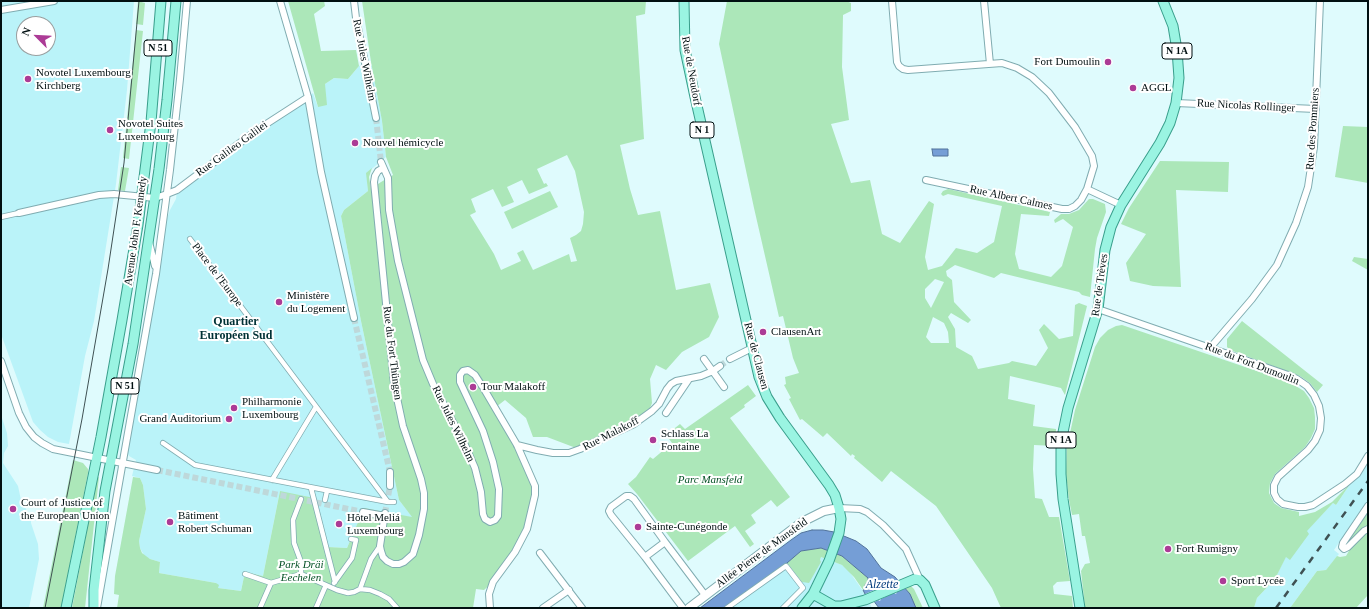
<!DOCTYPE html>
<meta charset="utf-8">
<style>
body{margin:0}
#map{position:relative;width:1369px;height:609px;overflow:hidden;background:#dffbfd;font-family:"Times New Roman",serif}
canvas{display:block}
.frame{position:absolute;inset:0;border:2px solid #010f11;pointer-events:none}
.north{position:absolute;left:16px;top:16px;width:40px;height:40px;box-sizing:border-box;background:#fff;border:1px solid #999fa0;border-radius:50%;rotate:294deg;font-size:11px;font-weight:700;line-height:16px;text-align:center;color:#010f11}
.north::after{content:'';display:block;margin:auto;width:14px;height:18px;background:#ac3b96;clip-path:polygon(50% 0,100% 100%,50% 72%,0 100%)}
</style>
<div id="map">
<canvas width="1369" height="609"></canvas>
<div class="frame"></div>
<div class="north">N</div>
</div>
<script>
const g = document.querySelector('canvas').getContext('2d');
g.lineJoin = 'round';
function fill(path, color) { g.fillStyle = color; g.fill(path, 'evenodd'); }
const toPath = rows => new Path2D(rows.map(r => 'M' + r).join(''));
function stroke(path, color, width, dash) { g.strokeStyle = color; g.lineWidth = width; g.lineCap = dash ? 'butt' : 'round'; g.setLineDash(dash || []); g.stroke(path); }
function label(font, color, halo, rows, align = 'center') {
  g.font = font + ' "Times New Roman",serif'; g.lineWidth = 4; g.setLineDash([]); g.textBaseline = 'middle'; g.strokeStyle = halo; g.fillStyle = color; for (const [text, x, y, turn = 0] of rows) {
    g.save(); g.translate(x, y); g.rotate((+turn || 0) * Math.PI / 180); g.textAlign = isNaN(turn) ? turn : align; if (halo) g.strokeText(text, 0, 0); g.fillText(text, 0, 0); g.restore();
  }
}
fill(toPath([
 [1,1,134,1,127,90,116,184,94,321,85,356,69,444,58,442,48,437,40,430,33,422,1,334],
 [24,24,48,24,48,48,24,48],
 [371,62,382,121,386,157,367,173,368,191,344,210,341,216,361,321,399,500,413,518,364,508,347,548,328,547,280,491,263,576,245,572,241,591,218,588,216,583,159,573,160,562,150,559,145,557,140,548,139,541,146,509,143,485,140,478,132,476,136,460,129,456,127,452,165,224,170,210,176,199,177,190,313,93,318,107,325,84,334,78,348,79,359,66],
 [1,415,7,433,8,446,4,453,3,463,18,486,21,500,31,518,31,523,38,544,39,559,29,608,1,608],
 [1368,464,1368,500,1334,550,1339,554,1326,570,1317,571,1290,608,1254,608,1257,598,1275,579,1286,556,1290,559,1306,531,1333,503,1336,505,1350,484,1360,476],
 [821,557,842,565,849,571,865,594,872,608,725,608,787,563,802,582,820,560]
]), '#baf3f9');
fill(toPath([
 [138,1,145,3,143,25,136,24],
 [288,1,324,1,325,6,314,14,321,51,356,50,359,66,348,79,334,78,325,84,327,105,318,107],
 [362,1,646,1,645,14,636,16,644,139,620,145,630,189,638,215,660,211,676,290,710,283,719,317,709,337,682,352,666,370,656,365,650,379,652,403,650,408,633,421,576,448,547,437,533,437,526,418,505,400,496,407,535,486,527,529,493,582,484,590,476,589,473,608,117,608,119,595,114,594,115,576,133,477,140,478,143,485,146,509,139,541,140,548,142,553,150,559,160,562,159,573,216,583,219,585,218,588,241,591,245,572,263,576,280,491,314,498,328,547,347,548,364,508,412,517,399,500,361,321,341,216,344,210,368,191,366,173,372,168,369,177,371,189,381,182,393,175,386,157,382,121,371,62],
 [567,155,575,171,584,212,583,224,581,231,576,235,570,238,577,261,571,262,569,254,533,270,523,250,517,253,521,261,501,270,494,254,470,215,476,212,471,199,493,189,502,207,514,202,507,187,522,180,529,194,548,186,546,183,544,184,537,169],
 [727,1,846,1,851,3,851,11,843,15,842,67,849,120,831,124,851,183,870,180,882,234,900,243,929,201,934,204,925,257,928,270,942,266,956,248,977,253,994,242,1002,206,948,194,943,196,941,194,943,191,948,189,1050,212,1049,216,1021,214,1015,254,1019,269,1051,277,1062,266,1073,227,1063,219,1055,223,1054,220,1061,214,1069,214,1079,210,1089,199,1093,199,1105,204,1106,212,1097,238,1095,249,1090,297,1082,295,1079,292,1001,273,994,278,955,265,946,271,947,276,952,280,954,302,971,320,968,323,951,313,948,317,955,329,956,347,972,356,978,369,1009,363,1012,361,1036,366,1048,348,1039,330,1044,324,1059,339,1073,336,1075,305,1079,303,1087,306,1065,395,1061,388,1010,376,1008,399,1035,405,1033,426,1056,429,1055,446,1034,445,1033,469,1035,498,1042,499,1049,517,1059,517,1070,581,1057,582,1053,586,1054,594,1072,596,1073,608,1001,608,992,588,936,506,891,471,882,482,854,458,855,456,852,454,851,456,827,433,823,437,802,419,800,420,789,399,791,398,784,385,786,384,785,377,799,373,793,358,783,316,779,317,754,208,719,44],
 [935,279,944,282,931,308,925,298,925,289],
 [933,317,944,323,948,332,949,343,931,343,926,337],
 [136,30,143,31,129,159,123,158],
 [1343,126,1368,127,1368,183,1335,177],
 [1160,161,1229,162,1228,192,1176,190,1181,287,1153,286,1130,281,1126,263,1146,234,1121,224,1129,208],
 [121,167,129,168,125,191,118,190],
 [550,191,558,207,512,229,504,212],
 [1354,257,1368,259,1368,270,1352,261],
 [1242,321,1323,385,1317,392,1310,383,1300,376,1230,350,1227,347,1227,339],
 [1122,325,1289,382,1304,391,1309,398,1314,408,1315,417,1315,429,1311,438,1305,447,1275,474,1270,483,1269,493,1274,503,1281,508,1299,512,1299,516,1315,512,1332,502,1350,484,1336,505,1333,503,1307,531,1309,534,1290,560,1286,557,1275,579,1257,598,1254,608,1085,608,1081,571,1085,564,1090,563,1085,536,1082,536,1079,514,1072,515,1069,500,1066,473,1067,447,1075,410,1095,347,1100,338,1108,330,1116,326],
 [748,385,756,396,744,405,745,407,730,418,790,497,777,507,771,500,751,515,756,523,745,531,754,544,750,547,735,526,688,561,637,494,628,484,636,477,650,457,653,459,672,443,666,435,680,424,685,429],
 [73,460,83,463,88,469,88,473,61,608,43,608],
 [99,477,85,608,72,608,95,489,97,478],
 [1368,500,1368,595,1356,608,1290,608,1317,571,1326,570,1337,556,1340,557,1346,556,1353,544,1342,547,1364,511,1362,510],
 [821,548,842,556,868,578,868,581,865,589,863,590,854,577,842,565,821,557,820,560,821,562,809,583,802,582,787,563,801,551],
 [911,586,914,589,923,608,916,608,910,594,905,588]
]), '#ace7b9');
const water = toPath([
 [932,149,948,149,948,156,933,156,932,149],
 [812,530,823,530,834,532,856,541,867,549,881,568,895,577,910,594,916,608,879,608,870,596,865,594,863,590,865,589,865,585,868,581,868,578,842,556,821,548,801,551,787,563,725,608,700,608,791,540,801,533,812,530]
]);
fill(water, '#759ed6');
stroke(water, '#52739b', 1);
fill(toPath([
 [900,579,906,588,897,592,896,594,894,593,881,599,880,601,878,600,873,603,865,594,874,590,874,587,876,589,890,583,890,581,892,582]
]), '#dffbfd');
stroke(toPath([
 [376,118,381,162],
 [354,318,390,472],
 [720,366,730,359],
 [157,470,363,512],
 [385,513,390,486]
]), '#bed8da', 6, [6, 3]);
const pedestrian = toPath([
 [1,217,19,213],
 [190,239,388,502,394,502],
 [163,443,195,465,388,502],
 [272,480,316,407],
 [311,488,335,582],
 [301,499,293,520,294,543,301,562,301,574],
 [325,500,327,491],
 [245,574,271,583],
 [334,583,352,558,356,540,351,539],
 [360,589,371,559,380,546],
 [260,608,271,583,301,574,337,590,348,593,354,592,360,589,370,590,380,594,389,599,397,608],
 [316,608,326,585],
 [727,608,786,566,803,588,783,608]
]);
const minor = toPath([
 [280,1,308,97,321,172,354,318],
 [354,1,356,18,376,118],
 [892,1,897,62,899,66,903,69,908,70,1002,63,1017,68,1032,77,1049,93,1075,127,1092,156,1094,166,1087,189,1121,205],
 [984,1,990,64],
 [1,10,54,1],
 [1176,103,1316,109],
 [381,162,388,178,389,210,398,261,423,360,433,384,465,445,475,468,481,492,483,514,485,519,490,522,495,520,498,516,499,489,493,462,483,431,460,382,460,375,463,371,468,370,475,375,482,386],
 [383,168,378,171,375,176,374,182,394,384,403,426,421,479,424,493,424,509,419,535,413,554,404,562,399,564,393,564,387,561,383,557,381,551,380,546,385,513],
 [926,180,1062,209,1069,209,1075,206,1081,200,1087,189],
 [19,213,99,195,114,194,155,198,167,194,177,190,257,130,308,97],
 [149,242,155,266],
 [1098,309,1291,376,1297,379,1307,386,1314,395,1319,406,1321,418,1320,430,1315,441,1308,450,1278,477,1274,485,1274,493,1277,499,1283,504,1298,507,1305,507,1313,505,1345,484,1357,474,1368,456],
 [1210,348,1252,299,1277,265,1296,223,1308,187,1314,147,1320,1],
 [704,359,724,387],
 [730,359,752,348],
 [1,361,19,413,26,427,34,437,42,443,53,449,68,452,157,470],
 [484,389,517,445,535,486,535,495,527,529,515,552,493,582,489,594,490,608],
 [666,413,689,379],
 [517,445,537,450,553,453,569,453,580,449,634,424,652,411,659,404,667,389,671,384,676,381,701,376,713,371,720,366],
 [390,472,390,486],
 [1368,506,1347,537,1343,543,1342,547,1344,549,1348,547,1364,531,1368,529],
 [839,508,860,509,867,512,883,525,906,549,920,580],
 [363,512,385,516],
 [540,553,582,608],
 [645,557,611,515,609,511,611,507,626,496,630,496,634,499,665,542],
 [97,608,156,274,170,170,180,79,187,1],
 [543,608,569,590],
 [683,608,645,557,665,542,705,595]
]);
const secondary = toPath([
 [689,608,802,522,824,511,839,508]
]);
const primary = toPath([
 [684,1,685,50,695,97,759,377,767,397,780,418,829,485,835,495,839,508,841,519,839,533,829,561,813,594,802,608],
 [813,594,834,606,841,606,865,600,915,579,920,580,925,585,935,608],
 [66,608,101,437,122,320,138,225,151,122,161,1],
 [94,608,94,590,105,491,133,344,159,169,167,100,176,1],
 [1080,608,1063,499,1061,474,1061,442,1068,408,1098,309,1105,250,1111,227,1121,205,1160,143,1170,123,1176,103,1179,78,1177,50,1173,26,1163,1]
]);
stroke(pedestrian, '#80acb1', 6);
stroke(minor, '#80acb1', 8);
stroke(secondary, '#80acb1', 10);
stroke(primary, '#399f8c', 11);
stroke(pedestrian, '#fff', 4.5);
stroke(minor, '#fff', 6);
stroke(secondary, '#fff', 8);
stroke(primary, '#9af4e2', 9);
stroke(toPath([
 [45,608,82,419,108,269,124,163,139,1]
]), '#3f5153', 1);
stroke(toPath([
 [1276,608,1368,481]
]), '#3f5153', 2.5, [7, 7]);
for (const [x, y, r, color] of [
 [1108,62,4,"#ac3b96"],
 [28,79,4,"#ac3b96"],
 [1133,88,4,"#ac3b96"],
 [110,130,4,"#ac3b96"],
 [355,143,4,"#ac3b96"],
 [279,302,4,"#ac3b96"],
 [763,332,4,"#ac3b96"],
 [473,387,4,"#ac3b96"],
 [234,408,4,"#ac3b96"],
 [229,419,4,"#ac3b96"],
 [653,440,4,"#ac3b96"],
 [13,509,4,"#ac3b96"],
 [170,522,4,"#ac3b96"],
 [339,524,4,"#ac3b96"],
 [638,527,4,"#ac3b96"],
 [1168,549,4,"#ac3b96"],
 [1223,581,4,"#ac3b96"]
]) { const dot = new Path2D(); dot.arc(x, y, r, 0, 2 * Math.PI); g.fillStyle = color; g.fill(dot); stroke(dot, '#fff', 1.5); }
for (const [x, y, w] of [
 [158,48,28],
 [1177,51,30],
 [702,130,24],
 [125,386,28],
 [1061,440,30]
]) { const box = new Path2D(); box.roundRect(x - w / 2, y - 8, w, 16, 3); g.fillStyle = '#fff'; g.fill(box); stroke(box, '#010f11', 1); }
label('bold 10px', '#010f11', null, [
 ["N 51",158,48],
 ["N 1A",1177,51],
 ["N 1",702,130],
 ["N 51",125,386],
 ["N 1A",1061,440]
]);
label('11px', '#010f11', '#fff', [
 ["Rue Jules Wilhelm",364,60,79],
 ["Rue de Neudorf",691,71,80],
 ["Rue Nicolas Rollinger",1246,106,3],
 ["Rue des Pommiers",1313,129,-86],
 ["Rue Galileo Galilei",232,149,-36],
 ["Rue Albert Calmes",1011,198,12],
 ["Avenue John F. Kennedy",136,231,-82],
 ["Place de l'Europe",217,275,53],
 ["Rue de Trèves",1100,285,-82],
 ["Rue du Fort Thüngen",392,353,83],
 ["Rue de Clausen",756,356,75],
 ["Rue du Fort Dumoulin",1252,364,21],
 ["Rue Jules Wilhelm",453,424,64],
 ["Rue Malakoff",611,434,-27],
 ["Allée Pierre de Mansfeld",762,553,-36]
]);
label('11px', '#010f11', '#fff', [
 ["Fort Dumoulin",1100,62,"right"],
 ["Novotel Luxembourg",36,73],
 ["Kirchberg",36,86],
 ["AGGL",1141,88],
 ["Novotel Suites",118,124],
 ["Luxembourg",118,137],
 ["Nouvel hémicycle",363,143],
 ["Ministère",287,296],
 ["du Logement",287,309],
 ["ClausenArt",771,332],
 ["Tour Malakoff",481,387],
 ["Philharmonie",242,402],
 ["Luxembourg",242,415],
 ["Grand Auditorium",221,419,"right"],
 ["Schlass La",661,434],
 ["Fontaine",661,447],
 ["Court of Justice of",21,503],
 ["the European Union",21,516],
 ["Bâtiment",178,516],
 ["Robert Schuman",178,529],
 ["Hôtel Meliá",347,518],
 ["Luxembourg",347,531],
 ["Sainte-Cunégonde",646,527],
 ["Fort Rumigny",1176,549],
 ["Sport Lycée",1231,581]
], 'left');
label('italic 11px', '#045125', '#fff', [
 ["Parc Mansfeld",710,480],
 ["Park Dräi",301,565],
 ["Eechelen",301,578]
]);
label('bold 12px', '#003135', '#fff', [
 ["Quartier",236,322],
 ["Européen Sud",236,336]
]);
label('italic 12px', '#023b7d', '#fff', [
 ["Alzette",882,585]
]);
</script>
